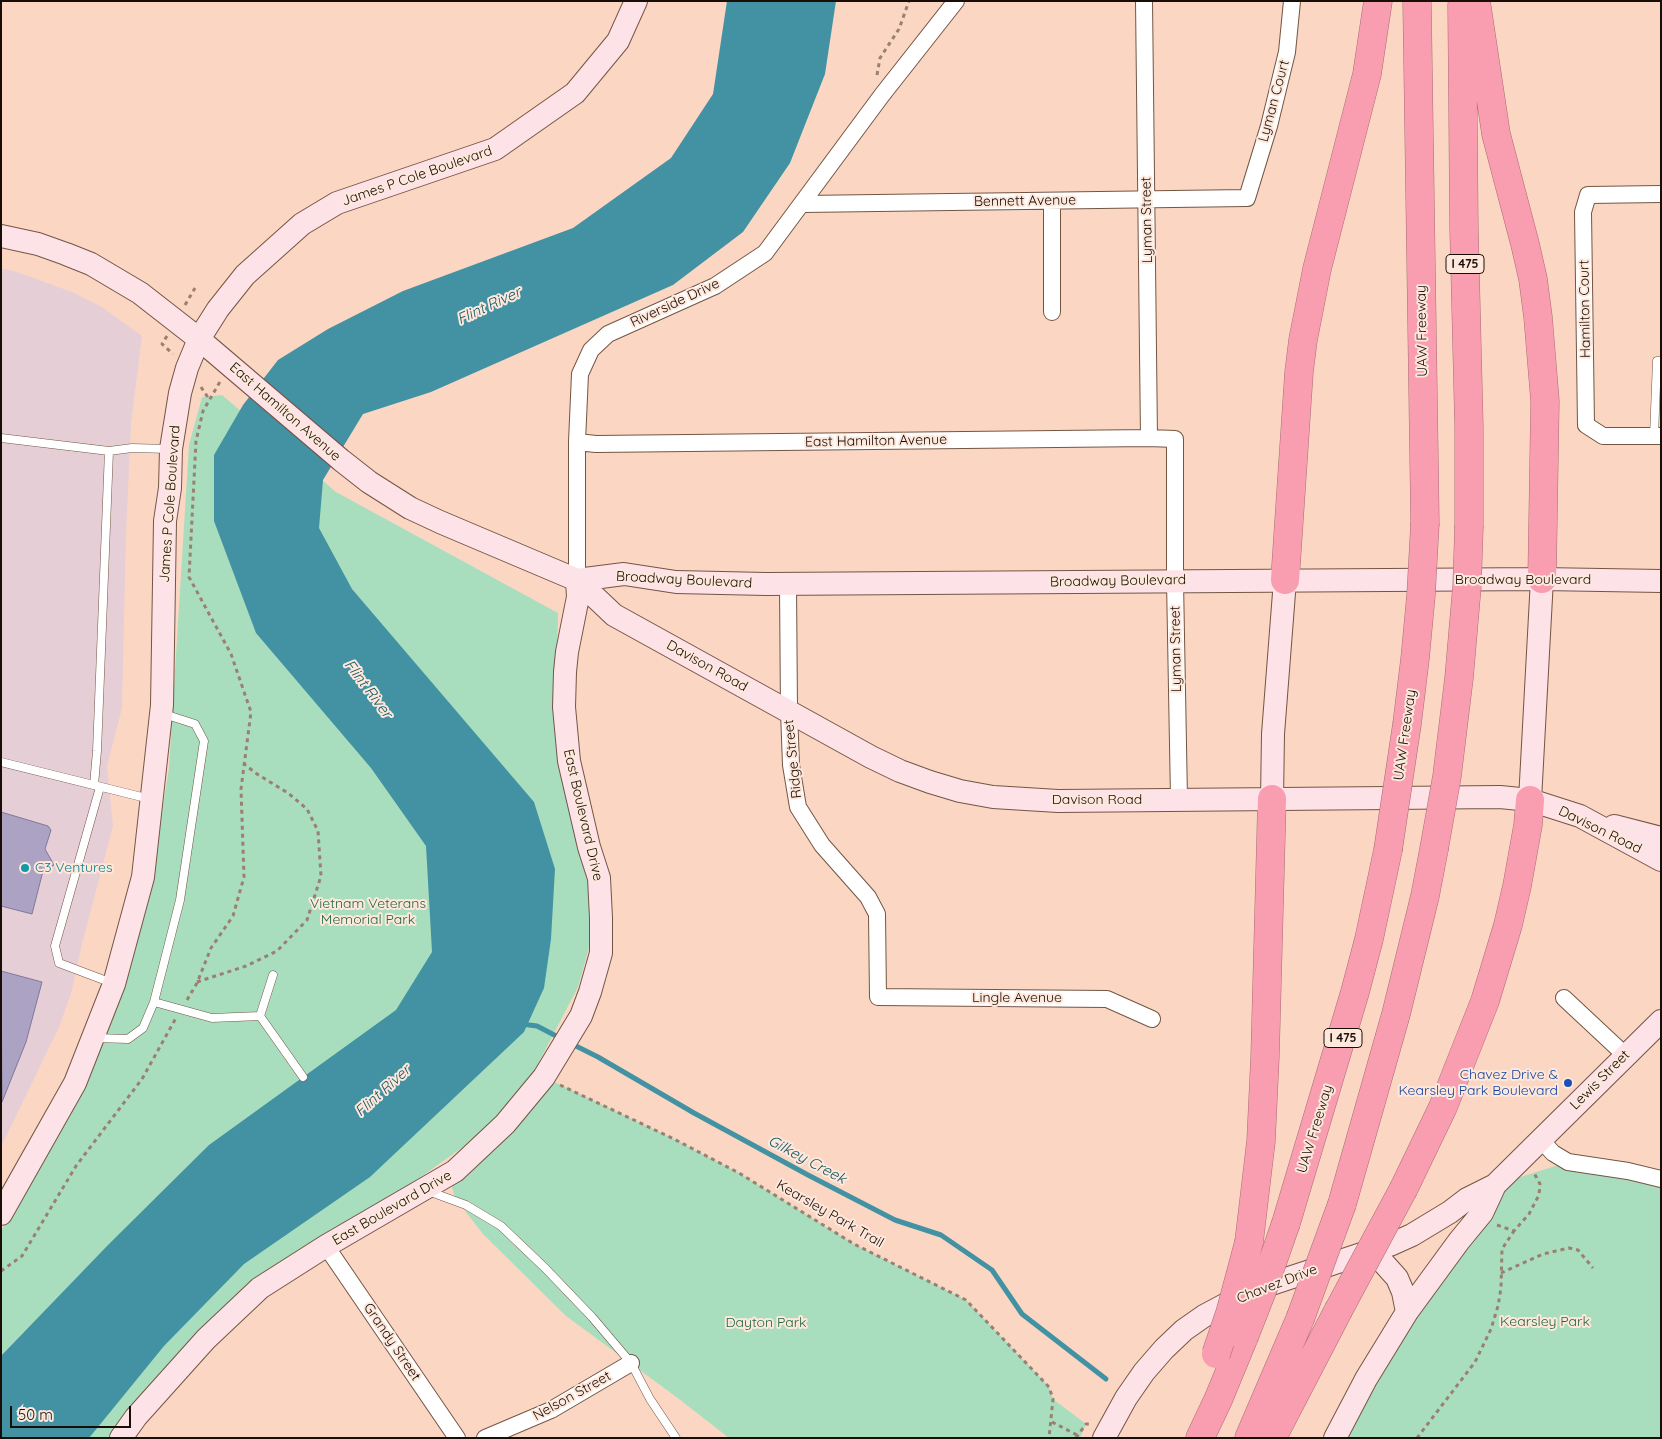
<!DOCTYPE html>
<style>
body{margin:0}
#map{position:relative;width:1662px;height:1439px;overflow:hidden;background:#fbd7c3;font-family:Quicksand,sans-serif}
canvas{display:block}
.frame{position:absolute;inset:0;border:2px solid #190d07;pointer-events:none}
.scale{position:absolute;left:10px;top:1406px;width:121px;height:22px;box-sizing:border-box;border:2px solid #190d07;border-top:0;padding-left:6px;font-size:15px;line-height:18px;white-space:nowrap;color:#190d07;-webkit-text-stroke:4px #fee8db;paint-order:stroke}
</style>
<div id="map">
<canvas width="1662" height="1439"></canvas>
<div class="frame"></div>
<div class="scale">50 m</div>
</div>
<script>
const g = document.querySelector('canvas').getContext('2d');
g.lineJoin = 'round';
function fill(path, color) { g.fillStyle = color; g.fill(path, 'evenodd'); }
const toPath = rows => new Path2D(rows.map(r => 'M' + r).join(''));
function stroke(path, color, width, dash) { g.strokeStyle = color; g.lineWidth = width; g.lineCap = dash ? 'butt' : 'round'; g.setLineDash(dash || []); g.stroke(path); }
function label(font, color, halo, rows, align = 'center') {
  g.font = font + ' Quicksand,sans-serif'; g.lineWidth = 4; g.setLineDash([]); g.textBaseline = 'middle'; g.strokeStyle = halo; g.fillStyle = color; for (const [text, x, y, turn = 0] of rows) {
    g.save(); g.translate(x, y); g.rotate((+turn || 0) * Math.PI / 180); g.textAlign = isNaN(turn) ? turn : align; if (halo) g.strokeText(text, 0, 0); g.fillText(text, 0, 0); g.restore();
  }
}
fill(toPath([
 [1,268,17,272,72,292,102,307,142,336,131,424,126,534,122,708,107,766,113,826,82,944,71,994,59,1027,1,1147]
]), '#e6ced7');
fill(toPath([
 [222,395,336,492,558,613,555,734,588,877,592,937,578,987,530,1079,477,1137,394,1196,287,1259,127,1438,1,1438,1,1231,31,1181,159,831,169,768,189,445,202,397],
 [544,1077,674,1139,739,1173,854,1244,966,1300,1040,1377,1049,1387,1053,1399,1086,1424,1080,1438,729,1438,679,1399,566,1316,483,1234,455,1198,452,1187,455,1171],
 [1568,1162,1661,1179,1661,1438,1336,1438,1495,1185]
]), '#a8debe');
fill(toPath([
 [727,1,836,1,825,74,790,163,743,232,673,285,431,392,363,414,323,480,319,528,352,589,534,802,555,869,551,939,544,988,524,1032,370,1177,244,1264,164,1346,89,1438,1,1438,1,1356,109,1244,209,1145,396,1010,432,952,426,846,371,768,256,633,214,521,214,455,243,405,278,360,328,329,403,291,573,228,671,158,713,94]
]), '#4292a3');
stroke(toPath([
 [521,1024,537,1026,560,1038],
 [570,1043,598,1057,694,1113,808,1175,895,1220,941,1235,992,1270,1022,1314,1106,1379]
]), '#4292a3', 5);
const building = toPath([
 [1,812,48,826,51,830,45,849,54,865,43,871,32,914,1,906,1,812],
 [1,971,42,982,26,1042,2,1102,1,971]
]);
fill(building, '#aba2c4');
stroke(building, '#817898', 1);
const lane = toPath([
 [1654,436,1657,361,1661,361],
 [1,438,109,451],
 [1,762,150,799],
 [94,785,97,751,109,451,132,448,169,449],
 [100,787,55,946,59,963,112,983],
 [154,1002,212,1018,260,1016,303,1077],
 [260,1016,273,975],
 [95,1038,128,1039,143,1028,154,1002,180,900,204,741,195,724,164,714],
 [428,1191,466,1205,501,1226,545,1268,592,1317,631,1363,650,1399,676,1438]
]);
const street = toPath([
 [1144,1,1149,438],
 [1661,194,1588,195,1583,212,1586,425,1603,436,1661,436],
 [1052,201,1052,312],
 [803,204,1247,198,1269,126,1287,52,1292,1],
 [577,442,596,444,1149,438,1175,439,1175,581,1179,799],
 [577,580,577,442,580,374,591,350,608,334,715,286,765,253,882,95,956,1],
 [788,585,789,711,791,765,798,807,822,845,868,897,877,914,878,997,1107,999,1152,1019],
 [1564,998,1625,1055],
 [1540,1139,1553,1153,1568,1162,1628,1171,1661,1179],
 [326,1246,457,1438],
 [485,1438,551,1410,631,1363]
]);
const secondary = toPath([
 [1,236,38,244,66,254,91,264,140,293,199,339,341,460,369,482,410,508,440,522,577,580,614,615,871,757,900,771,930,782,960,791,993,797,1058,801,1500,797,1530,800,1580,816,1661,860],
 [577,580,624,574,676,582,766,584,1542,579,1661,581],
 [1272,799,1273,734,1285,580],
 [1530,800,1542,579],
 [1614,826,1661,838],
 [1,1214,75,1083,114,984,143,877,162,705,165,521,170,488,171,449,180,393,187,368,199,339,218,309,245,275,302,224,337,203,495,149,575,93,618,41,636,1],
 [1367,1253,1380,1259,1397,1278,1403,1292,1407,1312],
 [121,1438,136,1417,206,1339,260,1288,326,1246,455,1171,505,1124,544,1077,581,1016,590,992,601,953,601,918,599,878,589,847,569,761,564,707,565,672,567,652,578,597,577,580],
 [1104,1438,1126,1398,1144,1372,1164,1349,1184,1330,1204,1316,1232,1301,1268,1285,1392,1244,1412,1235,1450,1212,1467,1199,1495,1185,1661,1021],
 [1335,1438,1366,1379,1407,1312,1459,1241,1482,1213,1495,1185]
]);
const highway = toPath([
 [1417,1,1425,523],
 [1476,1,1496,134,1525,244,1533,279,1538,317,1545,401,1542,579],
 [1462,5,1464,229,1469,427,1469,526],
 [1285,580,1299,372,1303,340,1317,269,1367,74,1378,1],
 [1404,1188,1443,1107,1485,1001,1508,925,1517,886,1528,825,1530,800],
 [1342,1204,1396,1014,1425,896,1434,849],
 [1286,1223,1355,992,1369,939,1388,850],
 [1249,1242,1261,1141,1265,1057,1272,799],
 [1200,1438,1218,1400,1244,1337],
 [1249,1438,1300,1319],
 [1272,1438,1338,1311]
]);
stroke(lane, '#745544', 9);
stroke(street, '#745544', 18);
stroke(secondary, '#745544', 24);
stroke(highway, '#ab6b75', 29);
stroke(toPath([
 [877,75,880,58,899,29,909,1],
 [185,305,195,288],
 [167,336,162,344,173,354],
 [201,387,209,399],
 [197,982,246,966,277,951,307,920,321,876,318,831,307,809,288,793,257,774,244,764],
 [187,1000,197,983,211,948,233,916,244,877,241,789,251,712,231,654,189,577,196,441,203,411,221,380],
 [560,1085,674,1139,739,1173,854,1244,966,1300,1049,1387,1053,1399,1049,1438],
 [1497,1225,1514,1231,1529,1214,1539,1195,1540,1184,1534,1173],
 [1,1271,22,1256,76,1166,142,1079,176,1018],
 [1501,1273,1543,1254,1569,1248,1578,1250,1593,1268],
 [1052,1422,1077,1435],
 [1076,1438,1086,1424,1090,1424],
 [1417,1438,1475,1362,1491,1329,1498,1306,1501,1288,1502,1249,1514,1231]
]), '#9a8072', 3, [4, 4]);
stroke(lane, '#fff', 8);
stroke(street, '#fff', 16);
stroke(secondary, '#fde2e7', 22);
stroke(highway, '#f99db0', 28);
const highwayBridge = toPath([
 [1434,849,1447,776,1459,678,1467,586,1469,526],
 [1388,850,1407,724,1415,659,1421,595,1425,523],
 [1338,1311,1404,1188],
 [1300,1319,1342,1204],
 [1244,1337,1264,1286,1286,1223],
 [1216,1354,1230,1313,1249,1242]
]);
stroke(highwayBridge, '#ab6b75', 29, []);
stroke(highwayBridge, '#f99db0', 28);
for (const [x, y, r, color] of [
 [25,868,5,"#0f9aa8"],
 [1568,1083,5,"#1a4fb4"]
]) { const dot = new Path2D(); dot.arc(x, y, r, 0, 2 * Math.PI); g.fillStyle = color; g.fill(dot); stroke(dot, '#fee8db', 2); }
for (const [x, y, w] of [
 [1465,264,38],
 [1343,1038,38]
]) { const box = new Path2D(); box.roundRect(x - w / 2, y - 9.5, w, 19, 4); g.fillStyle = '#fee8db'; g.fill(box); stroke(box, '#190d07', 1); }
label('bold 12px', '#190d07', null, [
 ["I 475",1465,264],
 ["I 475",1343,1038]
]);
label('14px', '#190d07', '#fee8db', [
 ["Lyman Court",1274,101,-75],
 ["James P Cole Boulevard",417,176,-19],
 ["Bennett Avenue",1025,201,-1],
 ["Lyman Street",1147,220,-91],
 ["Riverside Drive",675,303,-25],
 ["Hamilton Court",1585,309,-91],
 ["UAW Freeway",1422,331,-91],
 ["East Hamilton Avenue",285,412,41],
 ["East Hamilton Avenue",876,441,-1],
 ["James P Cole Boulevard",170,504,-86],
 ["Broadway Boulevard",684,580,3],
 ["Broadway Boulevard",1523,580],
 ["Broadway Boulevard",1118,581,-1],
 ["Lyman Street",1176,649,-91],
 ["Davison Road",707,666,29],
 ["UAW Freeway",1405,735,-82],
 ["Ridge Street",793,759,-96],
 ["Davison Road",1097,800],
 ["East Boulevard Drive",583,815,77],
 ["Davison Road",1600,830,26],
 ["Lingle Avenue",1017,998],
 ["Lewis Street",1600,1080,-45],
 ["UAW Freeway",1315,1129,-73],
 ["East Boulevard Drive",392,1208,-30],
 ["Kearsley Park Trail",830,1214,30],
 ["Chavez Drive",1277,1284,-21],
 ["Grandy Street",392,1342,56],
 ["Nelson Street",572,1396,-29]
]);
label('14px', '#0d838f', '#fee8db', [
 ["C3 Ventures",35,868]
], 'left');
label('14px', '#216643', '#fee8db', [
 ["Vietnam Veterans",368,904],
 ["Memorial Park",368,920],
 ["Kearsley Park",1545,1322],
 ["Dayton Park",766,1323]
]);
label('14px', '#164399', '#fee8db', [
 ["Chavez Drive &",1558,1075],
 ["Kearsley Park Boulevard",1558,1091]
], 'right');
label('italic 15px', '#175966', '#fee8db', [
 ["Flint River",489,306,-25],
 ["Flint River",368,689,53],
 ["Flint River",383,1091,-42],
 ["Gilkey Creek",807,1160,28]
]);
</script>
